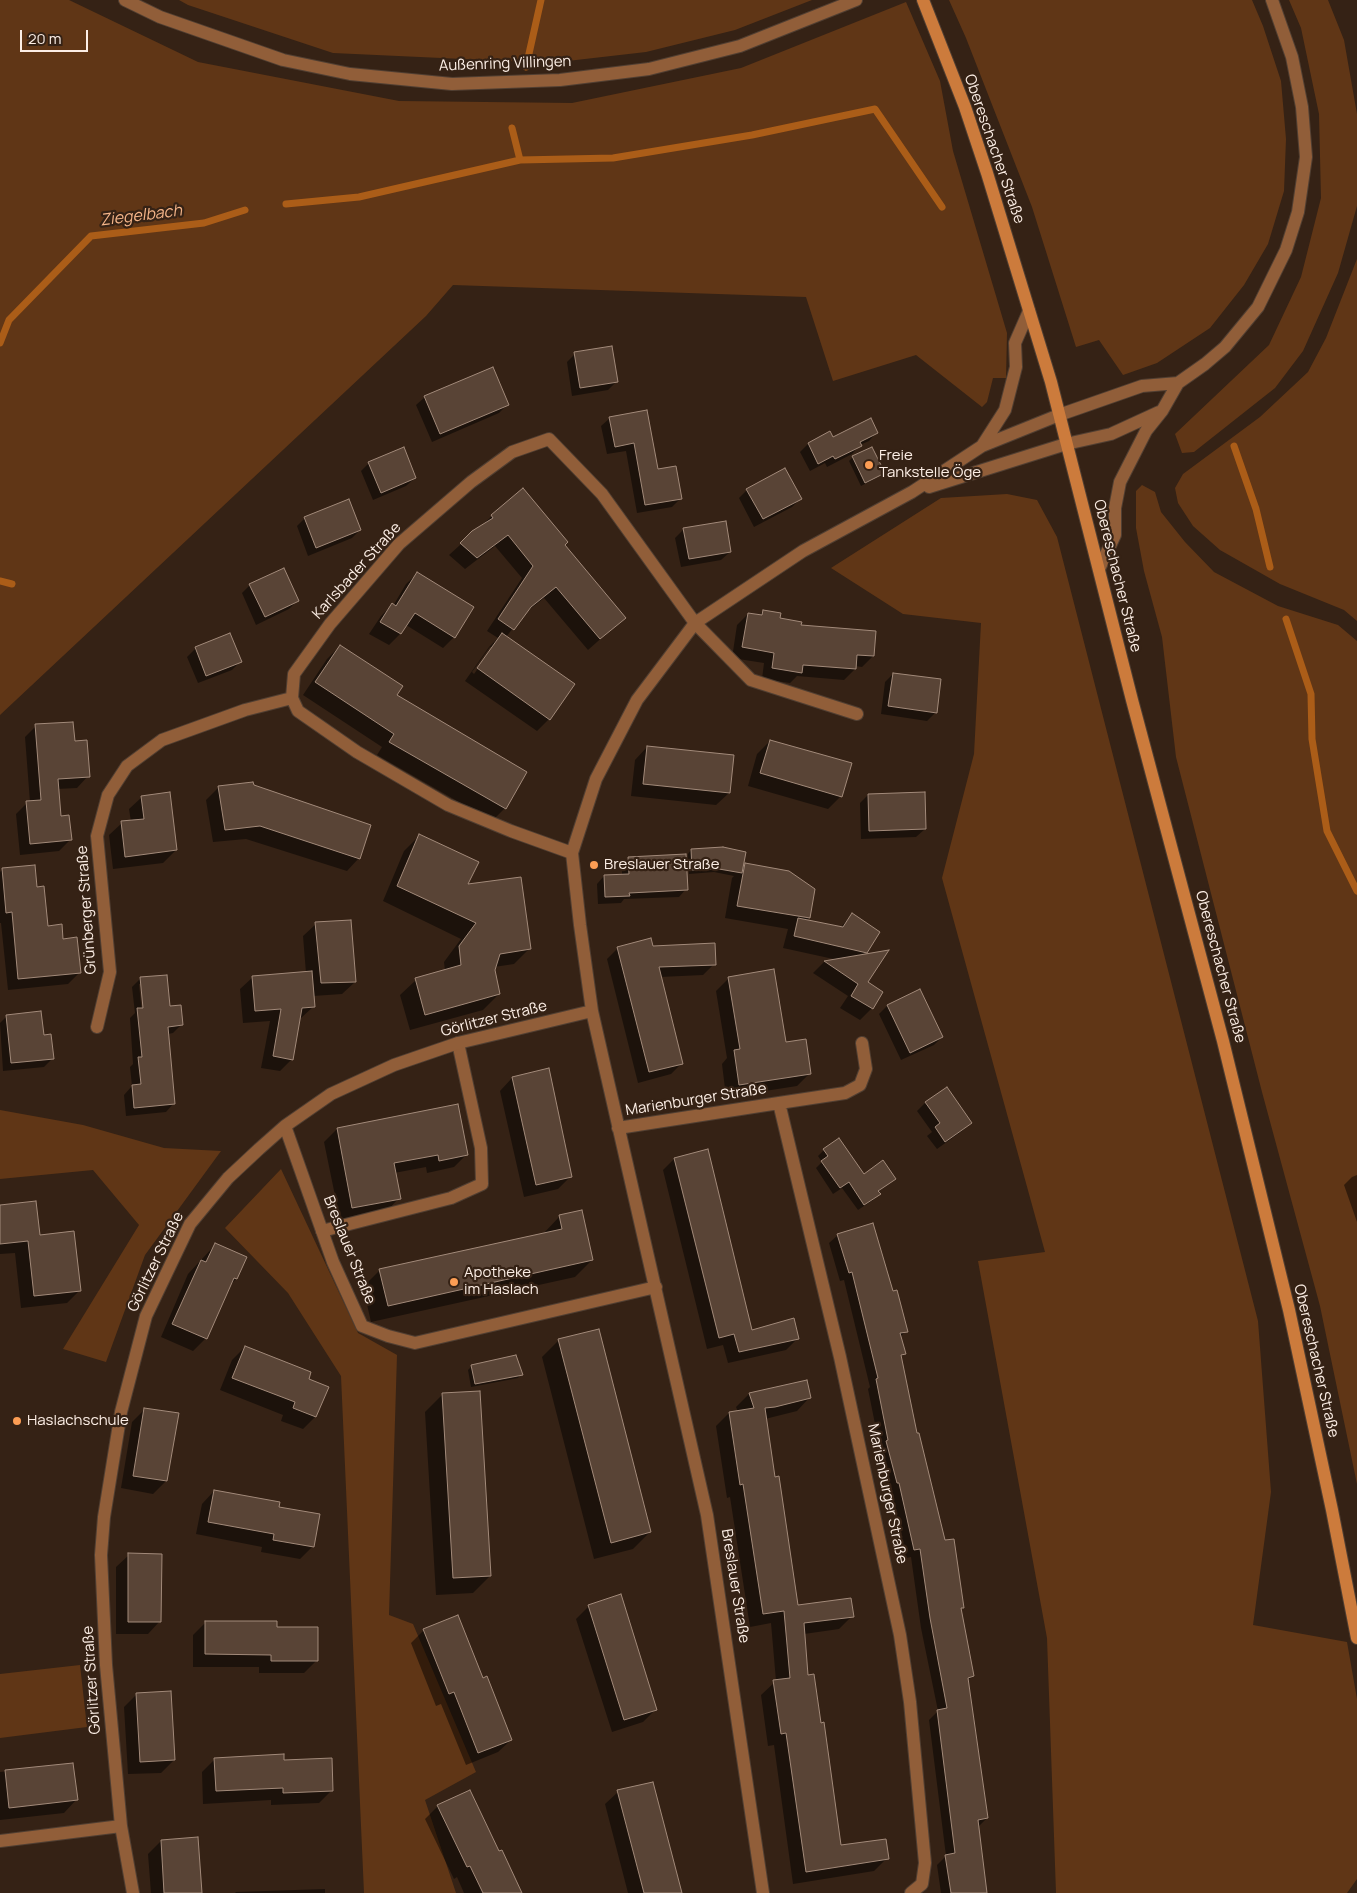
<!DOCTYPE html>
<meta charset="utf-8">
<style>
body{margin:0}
#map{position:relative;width:1357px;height:1893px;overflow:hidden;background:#352215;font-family:Manrope,sans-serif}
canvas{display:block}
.scale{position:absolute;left:20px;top:30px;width:68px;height:22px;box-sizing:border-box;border:2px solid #fceee5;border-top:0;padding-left:6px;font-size:15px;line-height:18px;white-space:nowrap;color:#fceee5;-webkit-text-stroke:4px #352215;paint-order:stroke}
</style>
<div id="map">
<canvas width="1357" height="1893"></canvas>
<div class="scale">20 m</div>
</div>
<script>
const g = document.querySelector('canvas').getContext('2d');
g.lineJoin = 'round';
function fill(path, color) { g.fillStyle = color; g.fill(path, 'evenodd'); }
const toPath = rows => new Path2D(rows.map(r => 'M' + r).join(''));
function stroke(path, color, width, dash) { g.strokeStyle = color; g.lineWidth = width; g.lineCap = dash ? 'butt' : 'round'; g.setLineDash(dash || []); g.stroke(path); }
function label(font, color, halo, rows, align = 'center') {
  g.font = font + ' Manrope,sans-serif'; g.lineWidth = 4.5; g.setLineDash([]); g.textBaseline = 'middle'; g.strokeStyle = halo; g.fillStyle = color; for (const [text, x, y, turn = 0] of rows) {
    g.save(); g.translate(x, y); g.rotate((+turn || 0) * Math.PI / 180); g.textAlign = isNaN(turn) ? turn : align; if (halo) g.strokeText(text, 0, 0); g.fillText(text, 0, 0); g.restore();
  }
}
fill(toPath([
 [0,0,69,0,198,62,399,101,572,103,741,68,906,2,940,81,953,151,1007,333,1006,378,993,378,987,402,982,407,916,355,833,381,806,297,453,285,426,316,0,715],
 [179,0,812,0,735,30,646,52,550,63,333,53,188,5],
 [949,0,1252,0,1263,26,1281,81,1286,139,1284,191,1268,244,1244,285,1210,328,1157,363,1123,375,1099,340,1076,347,1032,207,966,38],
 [1289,0,1328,0,1344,40,1357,114,1357,206,1338,273,1303,351,1275,388,1194,452,1182,453,1175,434,1269,345,1301,277,1321,198,1319,114,1301,28],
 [1357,259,1357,621,1344,610,1280,584,1220,550,1193,526,1178,503,1175,488,1183,474,1260,417,1308,372,1326,338],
 [1142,485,1155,492,1161,512,1185,542,1214,572,1278,606,1338,625,1357,641,1357,1484,1320,1306,1262,1092,1176,757,1162,637,1144,571,1136,528,1136,491],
 [1007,494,1037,500,1057,537,1258,1321,1271,1492,1253,1625,1347,1642,1357,1699,1357,1879,1347,1893,1056,1893,1047,1638,978,1261,1045,1252,942,878,974,754,981,623,903,614,831,568,941,498],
 [0,1110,83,1125,164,1148,221,1151,145,1255,106,1362,63,1349,139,1225,93,1170,0,1179],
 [281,1169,358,1333,397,1355,389,1615,413,1624,476,1772,425,1800,456,1893,364,1893,341,1376,288,1293,225,1228],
 [80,1665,87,1727,0,1738,0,1674]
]), '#603616');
fill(toPath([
 [575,354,617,381,608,390,572,396,567,362],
 [425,397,507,405,499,413,432,442,416,405],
 [646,412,657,471,680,499,672,507,637,513,626,451,607,454,601,426,610,418],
 [877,432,869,441,860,445,852,454,827,467,825,463,810,471,800,452,808,444,830,433,833,439],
 [853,457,883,472,880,476,861,486,849,461],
 [369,463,415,478,406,486,373,500,361,471],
 [747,490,800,499,792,507,754,527,739,498],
 [492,516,564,545,624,618,588,650,544,598,525,613,506,637,549,719,537,731,465,681,489,647,498,638,487,631,522,578,495,546,465,569,449,555],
 [490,647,493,647,474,674,472,672],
 [305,518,360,530,352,538,308,556,297,526],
 [684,529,730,552,721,560,681,567,675,538],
 [418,573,454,637,443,648,406,625,400,634,389,645,369,634,381,616,392,605,393,606,406,584],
 [250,585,297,601,289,609,256,625,242,593],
 [763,611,800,627,874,632,873,656,862,667,855,666,855,669,844,680,797,676,790,683,762,679,764,663,732,658,737,625,748,614,759,616],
 [340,646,395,695,526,772,504,809,492,821,377,755,382,747,303,695,327,659],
 [196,648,240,662,232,670,198,683,187,657],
 [893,674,936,712,927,721,881,714,885,682],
 [36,726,73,742,88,776,77,788,57,789,60,817,70,840,59,851,20,855,16,814,27,803,30,802,25,737],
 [770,741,841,796,828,809,748,786,757,754],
 [647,747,729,793,716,805,631,796,635,760],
 [219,787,359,858,347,871,246,839,213,842,206,800],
 [868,795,925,829,916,837,861,839,860,803],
 [142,797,176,850,163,863,113,869,109,835,122,823,131,822,129,809],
 [419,836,530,948,514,964,494,967,499,994,483,1010,410,1030,400,995,416,980,445,971,444,962,461,939,383,901,404,851],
 [691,850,742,868,745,865,809,918,806,921,840,928,852,915,866,952,862,956,866,983,882,993,872,1008,860,1020,840,1008,848,996,813,973,824,962,838,960,783,948,788,929,725,918,732,878,734,876,714,872,689,874,688,854],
 [629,859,686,889,679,897,624,899,621,903,598,904,597,884,604,876,622,875,622,866],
 [3,869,36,888,47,927,62,940,79,973,68,984,8,990,1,923,0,923,0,872],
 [316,924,355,982,342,994,313,996,314,1006,301,1018,299,1018,292,1059,280,1071,261,1068,270,1021,243,1023,240,989,253,977,306,973,303,936],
 [652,947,714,964,703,975,660,977,682,1063,671,1074,638,1083,607,959,618,948],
 [729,978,810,1073,797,1086,726,1097,722,1064,727,1058,716,991],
 [140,979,169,1007,181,1025,173,1033,168,1034,174,1103,166,1112,126,1116,124,1095,132,1086,130,1067,133,1064,130,1018,135,1013,132,987],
 [139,984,142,984,145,1014,142,1014],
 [920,991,942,1037,934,1045,901,1060,879,1014,887,1006],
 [7,1016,43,1036,52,1059,44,1067,3,1071,0,1023],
 [512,1078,571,1176,558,1189,524,1197,500,1091],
 [925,1103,970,1123,962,1131,937,1149,927,1136,932,1132,917,1111],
 [457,1105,467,1154,454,1167,427,1173,426,1167,394,1173,399,1198,387,1211,340,1220,324,1142,337,1129],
 [824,1150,864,1176,894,1178,878,1192,879,1194,873,1200,858,1210,842,1188,833,1194,816,1168,822,1162,818,1156],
 [674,1159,751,1331,797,1339,786,1350,728,1363,723,1345,707,1349,663,1170],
 [1357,1175,1357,1222,1344,1185,1352,1177],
 [0,1206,79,1291,67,1303,21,1308,15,1253,0,1254],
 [560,1216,592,1260,575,1277,371,1322,363,1287,380,1270,543,1234],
 [838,1235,892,1292,906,1331,900,1337,904,1354,900,1358,916,1435,962,1607,960,1610,973,1676,967,1681,987,1818,978,1827,985,1893,941,1893,937,1865,946,1856,929,1720,938,1711,921,1628,911,1557,906,1558,891,1491,888,1491,878,1451,880,1449,868,1389,870,1387,844,1280,840,1281,829,1243],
 [215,1245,236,1279,229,1286,206,1338,193,1351,161,1337,188,1274],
 [559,1340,650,1532,633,1549,594,1559,542,1357],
 [245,1347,307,1380,315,1417,303,1429,281,1421,283,1415,220,1390,232,1360],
 [472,1366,521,1374,518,1378,471,1387,468,1370],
 [749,1394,810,1397,797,1411,765,1419,797,1607,852,1616,839,1629,804,1634,806,1677,840,1847,887,1858,874,1871,793,1884,774,1745,768,1746,761,1695,776,1681,771,1623,750,1627,730,1497,727,1498,716,1426,729,1413,738,1412,736,1407],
 [442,1395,490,1576,473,1593,436,1595,425,1412],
 [145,1409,177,1414,166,1481,153,1494,121,1488,132,1422],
 [214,1491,278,1508,313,1546,300,1559,261,1552,262,1547,196,1534,202,1504],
 [129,1555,160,1621,148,1634,116,1634,116,1567],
 [589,1606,655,1710,643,1722,612,1732,576,1619],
 [206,1622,317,1660,304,1673,259,1673,259,1667,193,1667,193,1635],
 [424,1630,483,1679,511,1740,498,1752,466,1765,441,1704,436,1706,411,1643],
 [137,1694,174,1760,161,1773,128,1774,124,1707],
 [215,1759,283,1762,332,1790,319,1803,271,1805,271,1800,203,1804,202,1772],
 [72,1764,76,1800,64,1813,0,1820,0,1772],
 [618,1792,680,1893,628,1893,605,1804],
 [438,1806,521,1893,464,1893,457,1877,454,1879,425,1819],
 [161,1841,200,1893,151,1893,148,1854],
 [325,1889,325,1893,235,1893,236,1892]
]), '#0007');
stroke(toPath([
 [526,67,541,0],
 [512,128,520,160],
 [286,204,359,197,520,160,613,158,752,135,875,109,942,207],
 [0,343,9,320,91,236,204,223,245,210],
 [1234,446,1256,509,1270,567],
 [0,581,12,584],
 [1286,619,1311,694,1312,739,1327,831,1357,891]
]), '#ab5d18', 7);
const building = toPath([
 [612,346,618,382,580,388,574,352,612,346],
 [493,367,509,405,440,434,424,396,493,367],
 [647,410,658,469,676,466,682,499,645,505,634,443,615,447,609,417,647,410],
 [871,418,878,433,860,442,862,446,835,459,833,456,818,464,808,443,830,431,833,437,871,418],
 [404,447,416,478,381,493,368,462,404,447],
 [872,447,885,473,865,483,852,456,872,447],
 [785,468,802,499,763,519,746,489,785,468],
 [523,488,568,542,565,545,626,618,600,639,556,587,531,607,514,630,498,619,533,566,508,535,477,558,460,543,472,531,493,518,491,515,523,488],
 [349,499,361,530,316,548,304,517,349,499],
 [726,521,731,552,689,559,683,528,726,521],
 [284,568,299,601,265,617,249,584,284,568],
 [417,572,474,607,455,638,415,613,401,634,380,622,392,603,396,606,417,572],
 [763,610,781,613,780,618,802,622,801,625,876,631,874,656,857,655,856,669,803,665,802,673,772,668,774,653,742,647,748,613,762,615,763,610],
 [230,633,242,662,206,676,195,647,230,633],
 [502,633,575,684,550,720,477,668,502,633],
 [340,645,403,686,397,695,527,772,506,809,389,742,394,734,315,682,340,645],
 [893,673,941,679,937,713,888,706,893,673],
 [73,722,75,741,87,740,90,777,58,779,61,816,69,815,72,840,30,844,26,801,41,800,35,724,73,722],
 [770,740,852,763,842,797,760,773,770,740],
 [647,746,734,755,730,793,643,784,647,746],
 [253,782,254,785,371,825,360,859,260,826,225,830,218,786,253,782],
 [170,792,177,850,125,857,121,821,144,819,141,796,170,792],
 [925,792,926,829,869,831,868,794,925,792],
 [419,834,479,862,468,884,521,877,531,949,500,954,495,970,500,994,425,1015,415,978,461,965,459,946,476,923,397,886,419,834],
 [723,847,746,852,742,873,719,869,692,870,691,849,723,847],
 [686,854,688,890,629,893,630,896,605,897,604,875,629,874,628,857,686,854],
 [745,863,789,871,815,889,810,918,737,906,745,863],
 [35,865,37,887,44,886,48,926,62,924,63,939,77,937,81,973,18,979,12,912,6,913,2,868,35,865],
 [852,913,880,932,867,953,794,936,798,918,843,927,852,913],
 [351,920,356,982,321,983,315,922,351,920],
 [651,938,653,946,715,943,716,965,659,967,683,1064,649,1072,617,947,651,938],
 [889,950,868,982,883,992,873,1009,851,996,858,984,824,961,889,950],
 [774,969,786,1042,806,1039,811,1074,739,1085,734,1050,740,1049,728,977,774,969],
 [312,971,315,1007,302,1008,293,1060,273,1056,281,1009,255,1011,252,976,312,971],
 [167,975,170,1006,181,1005,183,1025,168,1027,175,1104,134,1108,132,1085,141,1084,138,1057,142,1057,137,1008,143,1008,140,977,167,975],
 [920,989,943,1037,910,1053,887,1005,920,989],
 [41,1011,44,1035,51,1034,54,1059,11,1063,6,1015,41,1011],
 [549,1068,572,1177,536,1185,512,1077,549,1068],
 [947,1087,972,1123,945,1142,935,1127,940,1123,925,1102,947,1087],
 [458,1104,468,1155,439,1161,438,1155,394,1163,401,1199,352,1208,337,1128,458,1104],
 [839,1138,864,1174,883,1160,896,1179,878,1191,881,1194,864,1205,849,1182,840,1188,821,1161,828,1156,823,1149,839,1138],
 [708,1149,752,1330,794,1318,799,1339,739,1352,734,1334,719,1338,674,1158,708,1149],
 [36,1201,40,1235,74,1231,81,1291,34,1296,28,1241,0,1244,0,1205,36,1201],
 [582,1210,593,1260,388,1306,379,1269,562,1229,559,1215,582,1210],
 [873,1223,893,1291,897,1290,908,1332,900,1333,906,1354,901,1355,917,1433,919,1433,945,1540,954,1539,964,1608,961,1608,974,1676,968,1678,988,1818,978,1820,987,1893,951,1893,945,1855,955,1853,937,1710,947,1708,930,1618,920,1549,914,1550,899,1483,897,1483,886,1441,888,1440,876,1379,878,1378,852,1272,849,1273,837,1234,873,1223],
 [215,1243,247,1257,237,1279,234,1278,207,1339,172,1324,201,1260,206,1262,215,1243],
 [599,1329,651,1532,611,1543,558,1339,599,1329],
 [245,1346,311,1372,309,1379,329,1387,316,1417,293,1408,295,1402,232,1378,245,1346],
 [516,1355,523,1375,475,1384,471,1365,516,1355],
 [807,1380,811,1398,775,1407,765,1408,775,1477,779,1476,798,1605,851,1598,854,1617,804,1623,808,1675,814,1674,821,1723,824,1722,841,1845,886,1839,889,1859,806,1872,786,1733,781,1734,773,1680,790,1678,784,1611,763,1614,743,1484,740,1485,729,1412,754,1408,749,1393,807,1380],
 [480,1391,491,1576,453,1578,442,1393,480,1391],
 [144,1408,179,1413,167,1481,133,1476,144,1408],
 [214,1490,280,1502,279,1507,320,1514,314,1547,273,1540,274,1534,208,1522,214,1490],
 [128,1553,162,1554,161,1622,128,1622,128,1553],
 [621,1594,657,1710,624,1720,588,1605,621,1594],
 [458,1615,483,1678,487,1676,512,1740,478,1753,454,1692,449,1694,423,1629,458,1615],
 [205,1621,277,1621,277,1627,318,1627,318,1661,271,1661,271,1655,205,1654,205,1621],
 [171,1691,175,1760,140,1762,136,1693,171,1691],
 [284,1754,284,1760,332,1758,333,1791,283,1793,283,1788,216,1791,214,1758,284,1754],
 [73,1763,78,1800,9,1808,5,1770,73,1763],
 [653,1782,682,1893,644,1893,617,1790,653,1782],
 [470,1790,499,1851,502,1850,522,1893,483,1893,470,1866,467,1867,437,1805,470,1790],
 [198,1837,202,1893,164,1893,161,1840,198,1837]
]);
fill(building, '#594436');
stroke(building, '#a28a7a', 1);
const service = toPath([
 [322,1231,451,1198,482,1184,481,1148,458,1043]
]);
const minor = toPath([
 [982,446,1005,410,1016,367,1015,343,1029,311],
 [929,487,1066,444],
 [572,853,511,831,448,805,357,752,298,711,292,698,294,674,330,624,399,544,471,482,512,452,549,439,602,494,695,623,751,680,857,714],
 [97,1027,110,972,97,836,108,795,127,766,162,740,245,710,292,698],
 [779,1103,845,1093,860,1085,866,1069,862,1043],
 [285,1126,333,1262,362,1326,388,1336,415,1343,656,1287],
 [618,1128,779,1103,840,1357,900,1635,910,1702,925,1863,922,1884,911,1893],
 [0,1841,121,1826],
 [133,1893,121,1826,106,1665,101,1555,104,1517,121,1412,146,1316,190,1224,228,1178,259,1149,285,1126,331,1094,394,1065,458,1043,592,1011],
 [763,1893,707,1515,592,1011,580,925,572,853,596,779,637,700,695,623,803,551,912,492,982,446,1059,415]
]);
const tertiary = toPath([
 [125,0,160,17,283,60,350,74,452,84,560,80,649,69,740,46,856,0],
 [1059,415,1142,386,1178,383],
 [1066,444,1111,434,1159,412],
 [1099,569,1115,535,1115,508,1120,482,1146,431,1162,411,1178,383,1205,364,1225,347,1258,307,1286,250,1298,212,1306,157,1302,107,1292,57,1272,0]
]);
const secondary = toPath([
 [923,0,965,107,987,173,1051,382,1132,700,1223,1041,1289,1310,1332,1510,1357,1638]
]);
stroke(service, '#513f32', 14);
stroke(minor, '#513f32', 14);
stroke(tertiary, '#513f32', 14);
stroke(secondary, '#513f32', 14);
stroke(service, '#915e39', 12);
stroke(minor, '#915e39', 12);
stroke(tertiary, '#915e39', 12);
stroke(secondary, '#cc7b3c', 12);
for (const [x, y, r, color] of [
 [869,465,5,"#fc9d54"],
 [594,865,5,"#fc9d54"],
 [454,1282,5,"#fc9d54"],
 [17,1421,5,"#fc9d54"]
]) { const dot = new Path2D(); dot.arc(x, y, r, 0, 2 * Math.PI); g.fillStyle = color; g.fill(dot); stroke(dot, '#352215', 2); }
label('15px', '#fceee5', '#352215', [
 ["Außenring Villingen",505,64,-2],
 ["Obereschacher Straße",994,149,71],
 ["Karlsbader Straße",357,571,-48],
 ["Obereschacher Straße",1117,576,76],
 ["Grünberger Straße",87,910,-94],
 ["Obereschacher Straße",1220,967,75],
 ["Görlitzer Straße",494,1019,-14],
 ["Marienburger Straße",696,1100,-9],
 ["Breslauer Straße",349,1250,68],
 ["Görlitzer Straße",156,1262,-64],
 ["Obereschacher Straße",1316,1361,77],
 ["Marienburger Straße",887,1494,78],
 ["Breslauer Straße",735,1586,81],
 ["Görlitzer Straße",92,1680,-94]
]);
label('15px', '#fceee5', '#352215', [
 ["Freie",879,456],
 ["Tankstelle Öge",879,473],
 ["Breslauer Straße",604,865],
 ["Apotheke",464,1273],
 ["im Haslach",464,1290],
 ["Haslachschule",27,1421]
], 'left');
label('italic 16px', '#f5b589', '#352215', [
 ["Ziegelbach",141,216,-7]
]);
</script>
